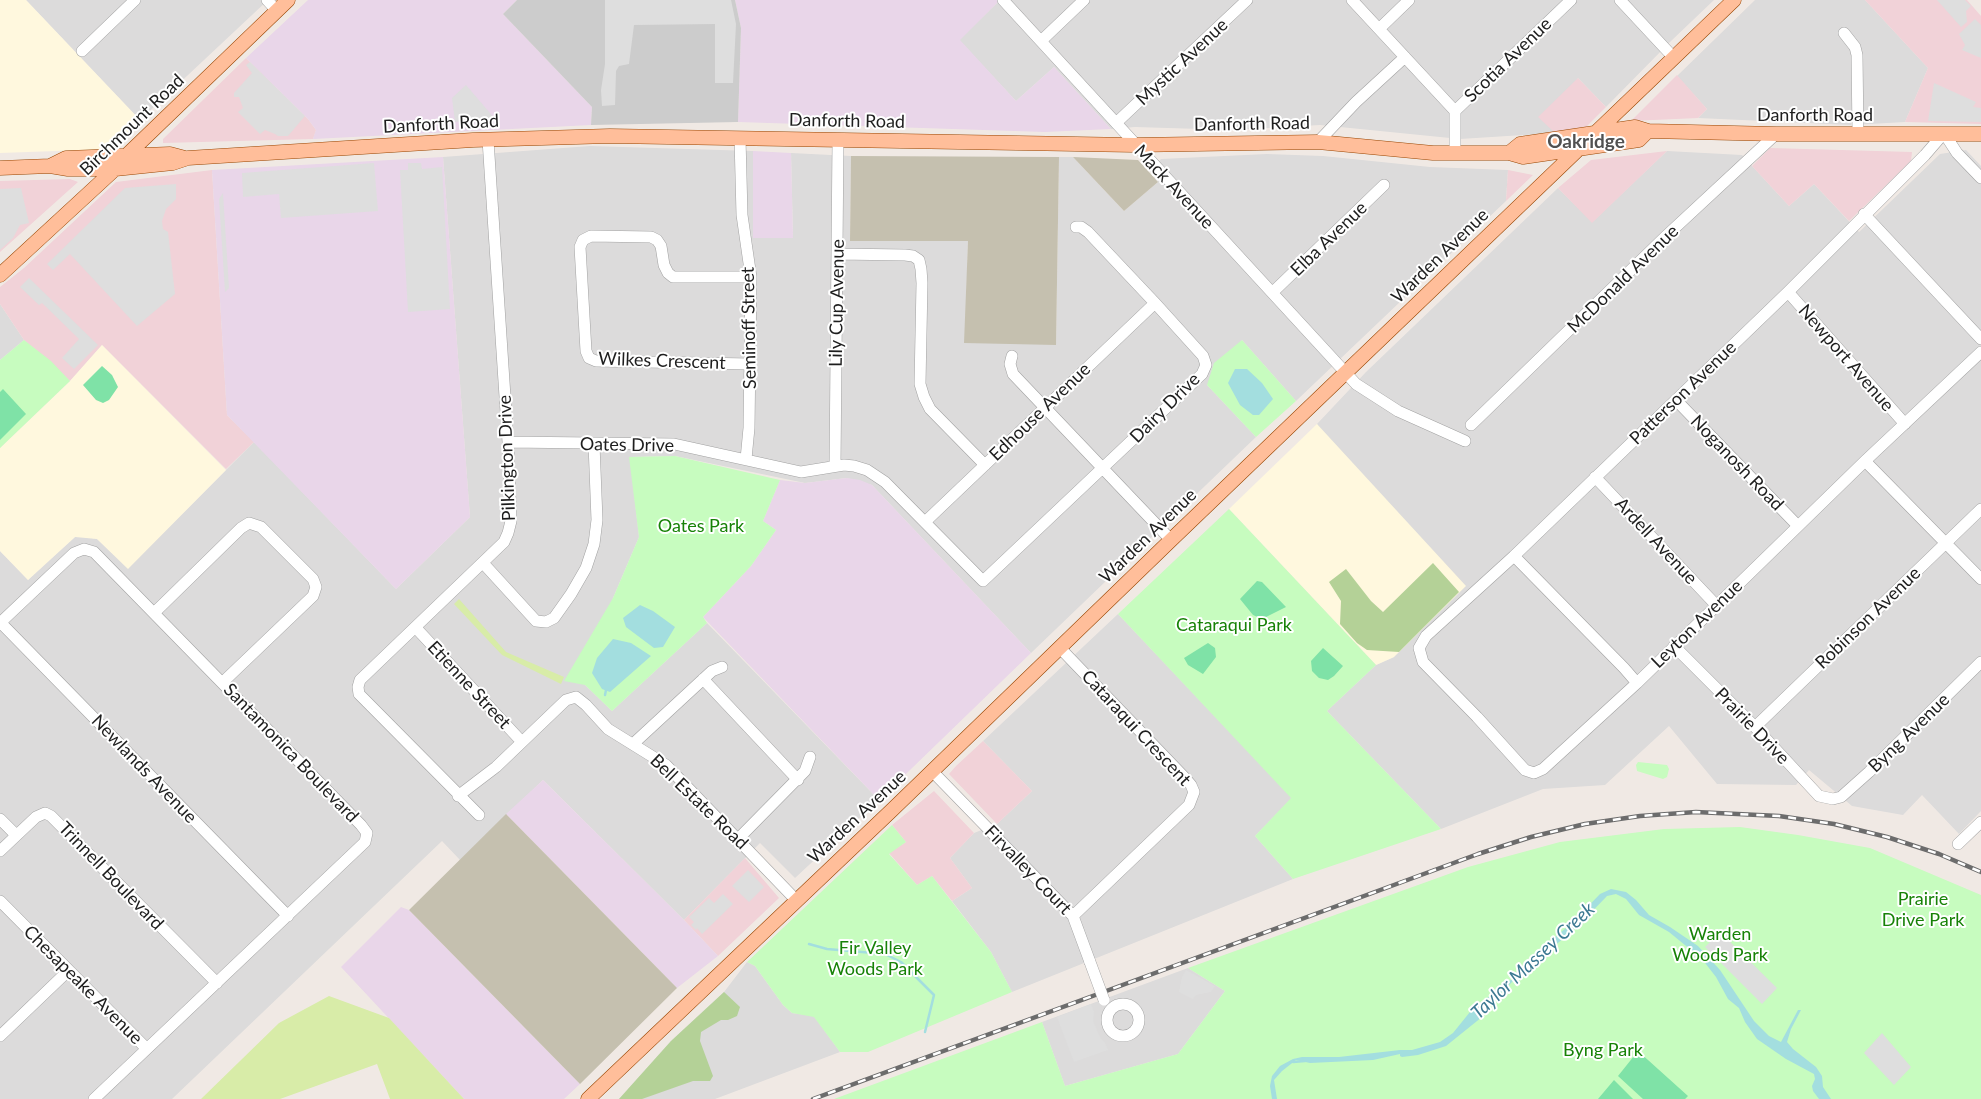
<!DOCTYPE html>
<style>
body{margin:0}
canvas{display:block;background:#f0e9e4}
</style>
<canvas width="1981" height="1099"></canvas>
<script>
const g = document.querySelector('canvas').getContext('2d');
g.lineJoin = 'round';
function fill(path, color) { g.fillStyle = color; g.fill(path, 'evenodd'); }
const toPath = rows => new Path2D(rows.map(r => 'M' + r).join(''));
function stroke(path, color, width, dash) { g.strokeStyle = color; g.lineWidth = width; g.lineCap = dash ? 'butt' : 'round'; g.setLineDash(dash || []); g.stroke(path); }
function label(font, color, halo, rows, align = 'center') {
  g.font = font + ' Lato,sans-serif'; g.lineWidth = 4; g.setLineDash([]); g.textBaseline = 'middle'; g.strokeStyle = halo; g.fillStyle = color; for (const [text, x, y, turn = 0] of rows) {
    g.save(); g.translate(x, y); g.rotate((+turn || 0) * Math.PI / 180); g.textAlign = isNaN(turn) ? turn : align; if (halo) g.strokeText(text, 0, 0); g.fillText(text, 0, 0); g.restore();
  }
}
fill(toPath([
 [26,0,268,0,140,120],
 [1000,0,1714,0,1670,42,1606,107,1578,78,1555,133,1460,139,1320,125,1233,130,1135,127,1111,129,1054,67,1016,101,959,40],
 [1755,0,1865,0,1928,68,1905,122,1852,125,1851,113,1851,125,1698,118,1707,109,1677,76],
 [590,146,753,151,754,238,793,238,791,153,851,156,850,241,968,241,965,342,1056,344,1059,157,1073,157,1124,211,1158,182,1150,171,1161,159,1267,154,1323,156,1430,167,1508,170,1506,201,1296,401,1242,340,1207,385,1256,437,1031,653,872,485,847,478,805,483,675,456,630,457,639,537,613,598,585,685,612,711,707,623,879,800,795,878,760,843,684,920,543,780,460,860,442,841,172,1099,0,1099,0,551,28,580,75,537,85,537,97,539,128,568,254,442,396,589,470,517,443,157],
 [1966,150,1981,166,1981,811,1959,834,1922,795,1903,815,1852,806,1809,770,1796,785,1717,784,1669,726,1605,785,1543,789,1441,829,1327,711,1376,665,1394,657,1317,424,1366,372,1558,188,1592,222,1667,151,1742,155,1789,206,1814,184,1859,232,1940,154],
 [0,304,24,340,0,360],
 [1118,614,1292,798,1255,836,1293,879,1012,992,991,952,952,901,972,888,950,858,974,833,997,824,1032,791,983,741],
 [747,962,755,966,783,1005,792,1013,814,1016,840,1052,715,1099,619,1099,671,1041,724,992],
 [1188,968,1225,991,1178,1054,1065,1086,1042,1022]
]), '#dcdbdb');
fill(toPath([
 [1865,0,1967,0,1981,16,1981,124,1905,122,1928,68],
 [246,58,308,119,316,130,313,139,163,143,163,139],
 [1677,75,1707,109,1698,118,1631,121],
 [1578,78,1606,107,1583,130,1555,133,1538,117],
 [1770,148,1912,152,1911,161,1849,221,1814,184,1789,206,1752,166],
 [1667,151,1592,223,1558,188,1591,160],
 [212,170,227,415,254,442,226,469,102,345,70,381,24,340,0,304,0,287,24,268,116,182],
 [1508,170,1533,175,1506,201],
 [70,179,78,182,0,252,0,181],
 [983,741,1032,791,997,824,949,774,956,766],
 [934,791,974,833,950,858,972,888,952,901,932,876,917,885,889,853,906,842,892,825],
 [745,858,779,898,718,956,684,920]
]), '#f1d2d8');
fill(toPath([
 [308,0,517,0,503,14,592,107,591,125,313,139,316,130,308,119,246,58],
 [735,0,1000,0,960,40,1016,101,1054,67,1111,129,1045,132,738,122,741,28],
 [753,151,791,153,793,238,753,238],
 [443,157,470,517,396,589,227,415,212,170],
 [847,478,860,480,872,485,1031,653,879,800,703,617,751,566,776,530,763,521,780,480,805,483],
 [543,780,684,920,718,956,677,988,506,814],
 [401,907,409,910,580,1084,564,1099,464,1099,341,967]
]), '#e9d6e9');
fill(toPath([
 [0,0,26,0,140,120,112,149,0,153],
 [102,345,226,470,128,569,97,539,75,537,28,580,0,551,0,448,70,381],
 [1317,424,1466,586,1394,657,1376,665,1229,509]
]), '#fff8de');
fill(toPath([
 [517,0,735,0,741,28,738,122,591,125,592,107,503,14]
]), '#ccc');
fill(toPath([
 [851,156,1059,157,1056,345,964,343,968,241,850,241],
 [1073,157,1138,160,1158,182,1124,211],
 [506,814,677,988,580,1084,409,910]
]), '#c5c0af');
fill(toPath([
 [459,599,506,652,564,677,561,684,502,655,454,604],
 [329,996,389,1018,464,1099,390,1099,377,1064,280,1099,201,1099,279,1023]
]), '#d8eca8');
fill(toPath([
 [1433,563,1459,592,1399,652,1367,650,1357,643,1340,624,1341,601,1329,582,1346,569,1371,601,1383,612],
 [724,992,740,1007,737,1016,728,1020,721,1020,701,1032,700,1041,713,1076,710,1081,693,1081,642,1099,619,1099,671,1041]
]), '#b4d197');
fill(toPath([
 [24,340,51,361,70,381,0,448,0,360],
 [1242,340,1296,401,1256,437,1207,385,1214,363],
 [675,456,780,480,763,521,776,530,751,566,703,617,707,623,612,711,585,685,564,681,613,598,639,537,629,457],
 [1229,509,1376,665,1327,711,1441,829,1293,879,1255,836,1291,798,1118,614],
 [1638,762,1667,765,1669,769,1667,777,1663,779,1637,771,1636,765],
 [892,825,906,842,889,854,917,885,932,876,991,952,1012,992,868,1052,840,1052,814,1017,792,1013,783,1005,755,966,747,962],
 [1740,827,1798,835,1870,848,1981,895,1981,1099,834,1099,1042,1022,1065,1086,1178,1054,1225,991,1188,968,1468,867,1560,842,1664,829]
]), '#c7fcbf');
fill(toPath([
 [102,366,112,375,118,387,109,400,103,403,96,400,83,385],
 [3,389,26,414,0,440,0,392],
 [1257,581,1262,582,1286,607,1262,619,1253,615,1240,599],
 [1208,643,1215,648,1216,657,1203,674,1188,665,1184,658],
 [1323,648,1343,666,1334,676,1328,680,1319,678,1312,671,1311,661],
 [1638,1051,1688,1096,1685,1099,1643,1099,1618,1076],
 [1614,1080,1633,1099,1598,1099]
]), '#7fe2a7');
fill(toPath([
 [605,0,731,0,736,24,733,83,715,83,715,24,634,25,629,64,619,66,616,71,615,105,602,106,601,90,605,64],
 [1937,0,1965,0,1971,6,1966,11,1967,22,1961,27],
 [1975,19,1981,25,1981,58,1962,50,1965,45,1959,34],
 [250,62,305,116,288,136,278,136,275,134,265,130,260,134,238,112,243,108,239,97,234,97,234,93,252,73,246,65],
 [1934,83,1976,102,1973,107,1981,108,1981,122,1928,121],
 [466,85,496,120,455,122,452,98],
 [374,163,378,211,281,218,279,194,243,197,242,173],
 [408,163,421,163,422,169,442,167,450,309,408,312,400,170,408,170],
 [176,184,176,199,166,209,162,221,163,229,168,232,175,294,137,326,70,254,53,270,47,264,125,188],
 [21,188,29,223,20,225,13,238,0,250,0,189],
 [223,193,229,288,225,292,219,199],
 [29,278,98,345,74,369,62,358,79,339,42,303,39,305,20,287],
 [748,870,764,887,749,902,732,886],
 [723,894,733,904,702,934,697,928,696,930,691,925,694,922,689,917,709,898,714,903],
 [1720,932,1777,988,1762,1004,1705,947],
 [1186,970,1215,986,1211,992,1196,995,1193,999,1179,992,1182,977],
 [1091,1004,1094,1012,1093,1021,1100,1037,1105,1043,1108,1050,1074,1062,1057,1017],
 [1882,1033,1911,1067,1894,1085,1864,1053]
]), '#dedede');
fill(toPath([
 [1235,369,1247,369,1262,383,1273,399,1259,415,1253,415,1240,405,1228,383],
 [640,605,653,611,675,627,663,647,654,648,626,627,623,618],
 [613,639,631,643,651,656,610,692,602,689,592,673,597,658],
 [1611,889,1626,892,1636,900,1649,915,1670,927,1698,946,1720,970,1754,1021,1769,1036,1781,1042,1798,1010,1801,1010,1791,1029,1787,1042,1793,1049,1816,1067,1822,1076,1823,1087,1831,1099,1819,1099,1813,1091,1812,1086,1815,1079,1814,1074,1786,1059,1757,1039,1745,1022,1739,1008,1728,999,1716,977,1702,959,1669,932,1639,915,1626,899,1616,894,1607,896,1578,926,1514,980,1489,1005,1482,1017,1446,1046,1418,1055,1402,1057,1400,1056,1400,1054,1373,1060,1310,1063,1296,1060,1282,1071,1274,1080,1277,1099,1272,1099,1270,1086,1272,1076,1280,1066,1293,1059,1302,1057,1339,1057,1400,1050,1412,1050,1440,1042,1453,1033,1474,1007,1503,987,1547,947,1554,938,1572,923,1600,894]
]), '#a3dedf');
stroke(toPath([
 [605,695,606,690],
 [809,944,827,949,885,954,901,962,934,995,925,1032],
 [1293,1062,1305,1061]
]), '#a3dedf', 2.5);
const minor = toPath([
 [267,0,277,11],
 [1003,0,1356,384,1398,411,1465,441],
 [1352,0,1455,111],
 [1620,0,1674,58],
 [1380,28,1409,0],
 [1844,33,1855,47,1857,55,1858,134],
 [1041,41,1084,0],
 [82,51,135,0],
 [1116,123,1247,0],
 [740,138,742,215,751,277,749,428,746,459],
 [1318,142,1356,102,1405,57],
 [1455,154,1455,111,1571,0],
 [1981,178,1957,153,1944,133,1925,155,1788,292,1514,556,1426,636,1419,648,1423,662,1477,717,1525,770,1534,773,1543,769,1637,683,1865,461,1981,352],
 [1864,214,1981,339],
 [838,254,905,255,913,256,919,260,921,269,922,283,920,384,924,397,930,409,985,465],
 [1273,292,1384,185],
 [1788,292,1905,424],
 [1012,356,1010,364,1013,374,1171,540],
 [749,364,596,361,589,358,586,351,580,247,583,240,591,236,651,237,657,240,661,246,664,265,668,273,673,277,751,277],
 [1676,400,1798,526],
 [1471,425,1665,237,1776,134],
 [508,442,674,444,801,472,844,465,854,466,867,470,885,482,983,581,1202,374,1206,365,1203,356,1155,303,1088,232,1081,227,1076,227],
 [1865,461,1981,579],
 [835,466,838,141],
 [1595,477,1716,605],
 [925,522,1155,303],
 [1514,556,1624,668,1637,683],
 [483,563,536,621,546,622,554,618,571,594,586,568,594,544,597,520,594,444],
 [154,613,241,528,249,523,261,527,313,579,316,587,313,596,223,682],
 [0,622,288,916],
 [1,622,74,553,84,549,94,552,361,825,367,833,365,842,94,1099],
 [416,628,522,742],
 [1674,646,1755,727,1819,796,1833,799,1841,797,1869,772,1981,662],
 [1060,648,1185,778,1191,785,1194,792,1189,805,1073,916],
 [703,679,798,780],
 [1755,727,1981,509],
 [633,744,712,671,722,667],
 [932,771,1073,916,1090,962],
 [458,796,496,767,566,700,576,697,586,705,608,729,666,765,796,900],
 [479,815,359,694,358,687,360,680,504,542,508,533,511,521,508,442,488,140],
 [0,819,16,835],
 [738,839,805,771,810,757],
 [1958,844,1981,822],
 [0,851,36,817,45,813,51,816,217,983],
 [0,901,146,1048],
 '1107 1020a16 16 0 1 1 32 0a16 16 0 1 1-32 0Z',
 [0,1036,68,971]
]);
const major = toPath([
 [1509,153,1520,144,1635,127,1648,131,1776,134,1981,134],
 [50,166,66,158,170,154,185,158],
 [0,168,50,166,68,169,115,169,173,163,188,158,473,140,610,136,1134,145,1318,142,1433,153,1509,153,1523,157,1639,140,1648,131],
 [0,275,115,169,127,155,288,0],
 [588,1099,892,810,1171,540,1734,0]
]);
stroke(minor, '#a2a2a2', 12);
stroke(major, '#994600', 15);
stroke(minor, '#fff', 11);
stroke(major, '#ffbe9a', 14);
const rail = toPath([
 [813,1099,1478,854,1531,837,1585,824,1640,816,1696,812,1779,816,1834,824,1887,837,1939,854,1981,872]
]);
stroke(rail, '#6c6c6c', 4.5);
stroke(rail, '#fff', 2.5, [8]);
const minorBridge = toPath([
 [1090,962,1104,1000]
]);
stroke(minorBridge, '#a2a2a2', 12, []);
stroke(minorBridge, '#fff', 11);
label('18px', '#1e1e1e', '#fff', [
 ["Scotia Avenue",1508,60,-44],
 ["Mystic Avenue",1182,62,-43],
 ["Danforth Road",1815,115],
 ["Danforth Road",847,121,1],
 ["Danforth Road",441,124,-3],
 ["Danforth Road",1252,124,-1],
 ["Birchmount Road",132,125,-44],
 ["Mack Avenue",1174,187,47],
 ["Elba Avenue",1329,239,-44],
 ["Warden Avenue",1440,256,-44],
 ["McDonald Avenue",1623,279,-44],
 ["Lily Cup Avenue",837,303,-89],
 ["Seminoff Street",749,328,-91],
 ["Newport Avenue",1846,358,49],
 ["Wilkes Crescent",662,361,2],
 ["Patterson Avenue",1683,393,-44],
 ["Dairy Drive",1165,408,-45],
 ["Edhouse Avenue",1040,412,-44],
 ["Oates Drive",627,445,1],
 ["Pilkington Drive",507,458,-92],
 ["Noganosh Road",1737,463,46],
 ["Warden Avenue",1148,536,-44],
 ["Ardell Avenue",1656,541,47],
 ["Robinson Avenue",1868,618,-44],
 ["Leyton Avenue",1697,624,-44],
 ["Etienne Street",469,685,47],
 ["Prairie Drive",1752,726,46],
 ["Cataraqui Crescent",1136,728,47],
 ["Byng Avenue",1909,733,-44],
 ["Santamonica Boulevard",291,753,46],
 ["Newlands Avenue",144,769,46],
 ["Bell Estate Road",699,802,44],
 ["Warden Avenue",857,817,-43],
 ["Firvalley Court",1028,870,46],
 ["Trinnell Boulevard",111,876,46],
 ["Chesapeake Avenue",83,985,45]
]);
label('18px', '#178207', '#fff', [
 ["Oates Park",701,526],
 ["Cataraqui Park",1234,625],
 ["Prairie",1923,899],
 ["Drive Park",1923,920],
 ["Warden",1720,934],
 ["Woods Park",1720,955],
 ["Fir Valley",875,948],
 ["Woods Park",875,969],
 ["Byng Park",1603,1050]
]);
label('bold 19px', '#515151', '#fff', [
 ["Oakridge",1586,142]
]);
label('italic 19px', '#3c7992', '#fff', [
 ["Taylor Massey Creek",1533,961,-43]
]);
</script>
